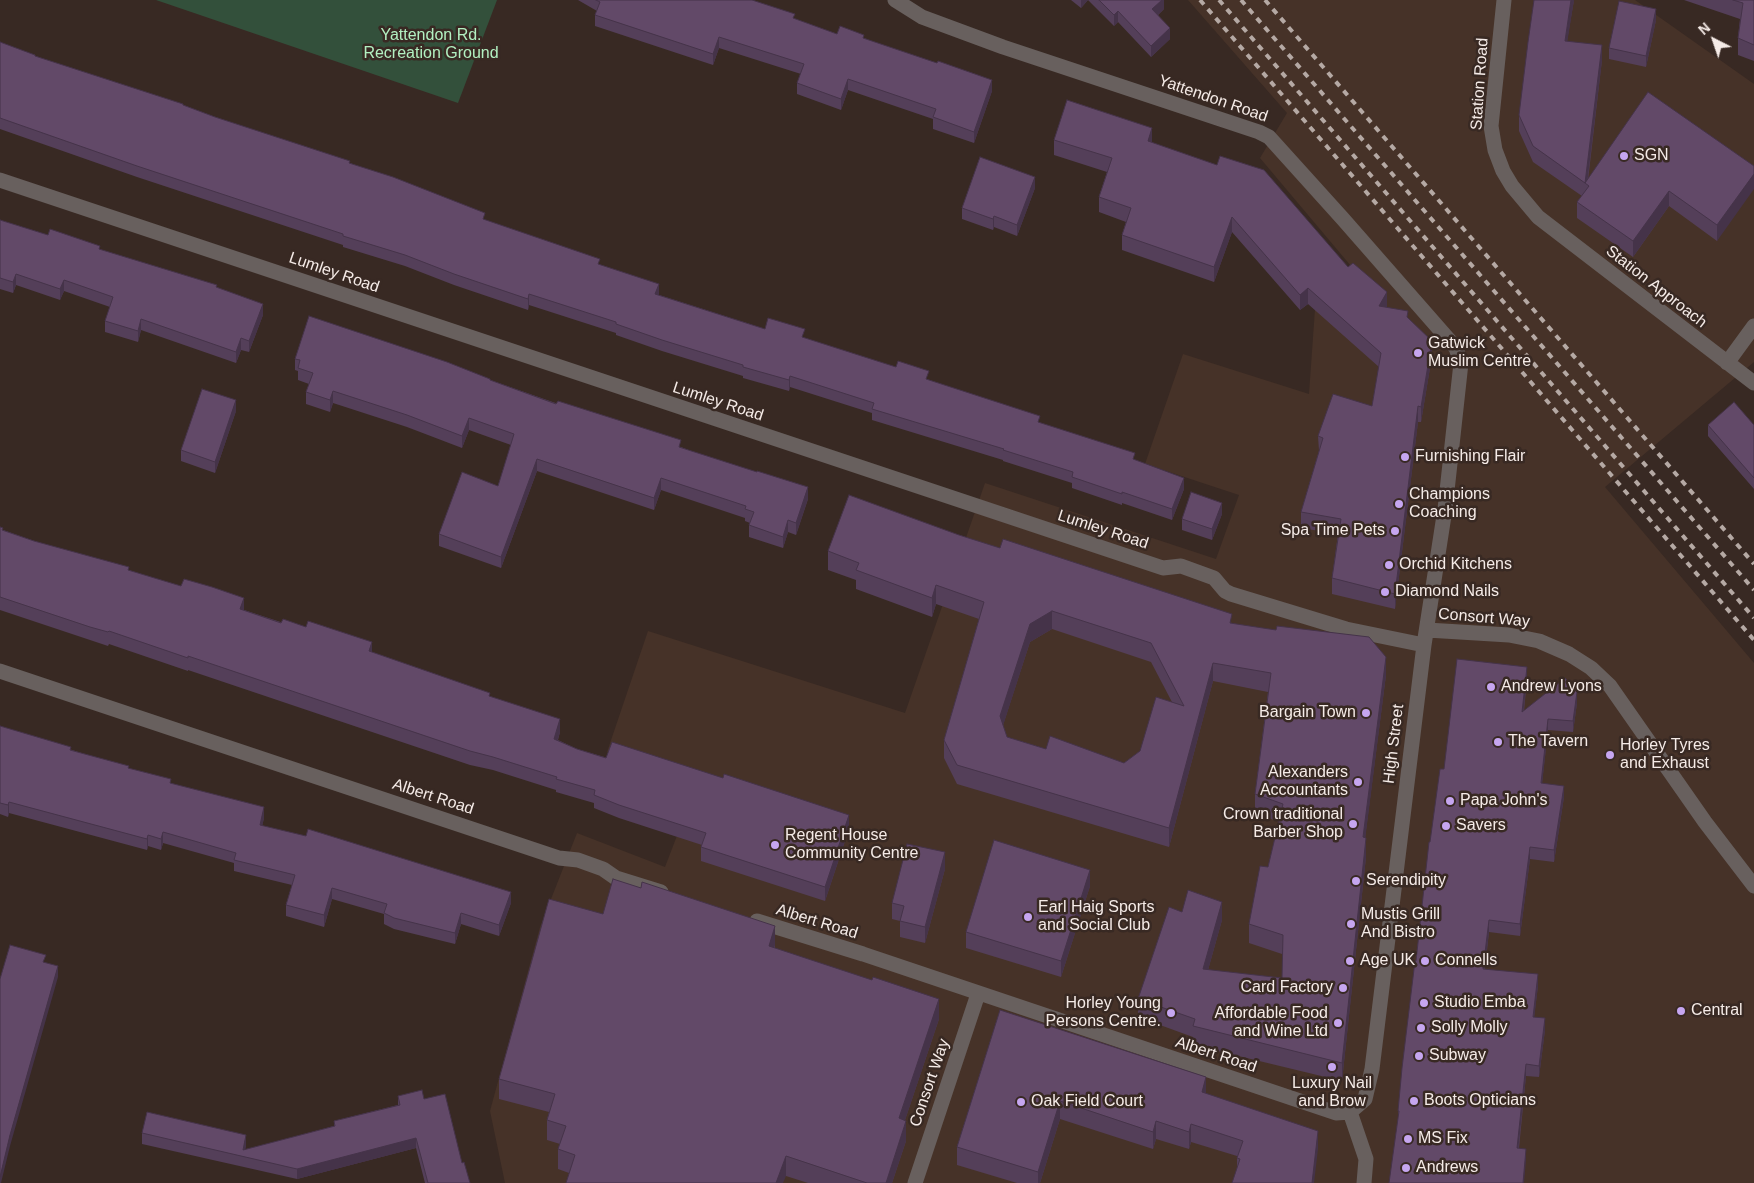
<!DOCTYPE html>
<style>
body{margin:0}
#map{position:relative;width:1754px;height:1183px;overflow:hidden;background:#382923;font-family:Helvetica,sans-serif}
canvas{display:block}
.north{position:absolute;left:1689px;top:15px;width:50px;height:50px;-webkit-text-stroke:4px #382923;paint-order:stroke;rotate:319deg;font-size:14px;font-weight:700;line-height:20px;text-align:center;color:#f5ebe7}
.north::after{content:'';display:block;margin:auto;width:18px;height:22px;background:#f5ebe7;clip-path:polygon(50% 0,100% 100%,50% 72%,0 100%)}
</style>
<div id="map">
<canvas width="1754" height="1183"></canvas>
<div class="north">N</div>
</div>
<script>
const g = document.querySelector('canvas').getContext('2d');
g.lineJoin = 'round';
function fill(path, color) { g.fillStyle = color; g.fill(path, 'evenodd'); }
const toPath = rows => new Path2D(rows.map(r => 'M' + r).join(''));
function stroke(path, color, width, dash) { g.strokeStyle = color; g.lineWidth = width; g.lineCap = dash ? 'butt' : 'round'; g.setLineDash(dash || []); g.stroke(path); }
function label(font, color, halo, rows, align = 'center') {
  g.font = font + ' Helvetica,sans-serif'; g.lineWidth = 5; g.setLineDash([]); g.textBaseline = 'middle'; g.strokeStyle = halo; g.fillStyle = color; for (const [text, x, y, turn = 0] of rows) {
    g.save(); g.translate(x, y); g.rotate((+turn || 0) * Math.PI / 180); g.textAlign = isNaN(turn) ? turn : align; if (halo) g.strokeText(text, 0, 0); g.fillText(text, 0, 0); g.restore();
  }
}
fill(toPath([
 [1188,0,1635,0,1754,84,1754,362,1605,487,1754,663,1754,1183,505,1183,490,1111,540,927,577,833,665,867,698,781,607,752,648,631,905,713,985,483,1216,559,1239,495,1145,464,1183,354,1309,394,1315,309,1356,272,1260,158,1287,113]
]), '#463228');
fill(toPath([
 [156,0,497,0,458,103]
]), '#33503b');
stroke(toPath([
 [1504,0,1491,126,1495,150,1503,171,1512,186,1538,217,1754,383],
 [0,180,1163,568,1181,566,1214,578,1225,591,1231,594,1346,629,1424,645],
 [1727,363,1754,326],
 [1427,630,1509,635,1539,641,1569,654,1591,668,1610,686,1705,822,1754,886],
 [0,671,559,858,578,860,603,869,616,878,661,892],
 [757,921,863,954,1336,1113,1350,1112,1365,1099,1372,1069,1424,645,1445,509,1461,363,1456,348,1343,219,1269,137,1259,132,1003,47,922,17,895,0],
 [1350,1112,1366,1159,1364,1183],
 [915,1183,978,994]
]), '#68605e', 15);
stroke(toPath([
 [1200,0,1754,640],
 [1219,0,1754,618],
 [1241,0,1754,590],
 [1265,0,1754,564]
]), '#b5a9a4', 4, [6, 6]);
fill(toPath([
 [578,0,752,0,795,19,837,34,864,38,992,91,974,143,933,129,933,119,848,90,841,110,797,94,797,83,801,74,719,48,713,65,595,26,595,15,597,11],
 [1071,0,1088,0,1081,8],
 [1088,0,1164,0,1164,9,1158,15,1170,39,1151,57,1118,22,1114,26],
 [1574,0,1567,41,1602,60,1588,180,1754,166,1717,241,1669,206,1633,257,1577,218,1577,202,1582,196,1533,162,1519,131,1519,115],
 [1684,0,1754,0,1754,61,1738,55,1738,38,1740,19],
 [1656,20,1646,67,1609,59,1609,48],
 [0,42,35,57,183,105,215,117,350,163,485,220,600,265,659,295,765,329,805,338,929,380,1135,460,1184,489,1172,520,1122,503,1122,505,1072,488,1072,483,1003,461,1003,460,872,420,872,413,790,387,789,391,743,378,743,376,662,351,616,335,616,333,529,305,528,310,454,285,405,266,343,247,343,245,137,177,0,129],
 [1054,140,1152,143,1348,267,1387,307,1408,318,1432,356,1421,422,1418,422,1395,609,1332,594,1332,578,1338,534,1301,528,1301,512,1319,451,1318,436,1372,406,1379,367,1308,304,1300,310,1232,232,1214,282,1122,250,1122,235,1126,222,1099,212,1099,197,1107,172,1054,155],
 [1035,188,1017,236,994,227,993,230,962,219,962,208],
 [0,220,48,235,100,250,217,287,263,315,249,352,241,350,236,363,141,330,138,342,105,332,105,321,110,307,64,291,60,300,16,285,13,293,0,289],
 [295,359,490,380,681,447,808,499,796,535,788,532,783,548,749,537,749,525,750,523,745,521,745,518,661,490,654,510,537,471,501,568,439,546,439,534,498,486,511,445,469,430,462,448,407,427,333,403,330,412,306,404,306,392,309,384,298,380,298,371,295,370],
 [236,411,215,473,181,461,181,450],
 [1708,425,1754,425,1754,489,1708,436],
 [1222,514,1212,540,1182,530,1182,519],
 [0,527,3,530,34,541,129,570,244,610,372,652,490,697,560,732,558,740,577,749,849,829,825,901,701,861,701,847,702,845,619,818,594,808,594,803,556,792,556,790,493,770,470,765,188,670,188,671,109,644,108,646,0,610],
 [959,535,1232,623,1386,675,1365,838,1366,857,1342,1081,1193,1045,1193,1037,1138,1017,1138,999,1182,912,1222,920,1208,970,1282,978,1282,954,1249,943,1249,924,1268,867,1279,822,1255,813,1255,794,1268,692,1213,681,1169,847,957,784,944,758,944,740,979,619,936,604,932,617,856,589,856,580,828,570,828,551],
 [1052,629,1151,662,1172,702,1140,751,1124,763,1046,749,1007,737,1003,725,1030,642],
 [1527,679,1524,711,1577,703,1573,732,1548,730,1542,783,1564,797,1554,862,1530,859,1520,936,1489,932,1485,969,1538,986,1534,1017,1545,1030,1539,1077,1526,1076,1519,1148,1526,1160,1398,1123,1398,1111,1430,842,1444,769],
 [0,726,171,783,264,818,262,826,511,903,499,936,461,924,455,944,394,929,384,924,384,914,332,899,324,927,286,916,286,905,292,885,234,871,234,863,163,843,161,850,148,846,147,850,9,813,8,817,0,814],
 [945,869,925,943,900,937,900,921,892,919,892,903],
 [1090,886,1061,977,966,948,966,932],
 [603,914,775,945,775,948,939,1019,905,1120,906,1141,892,1183,808,1183,786,1176,569,1173,558,1169,558,1149,560,1144,547,1140,547,1120,549,1112,499,1099,499,1079],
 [1000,1010,1206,1094,1318,1149,1237,1168,1237,1156,1191,1142,1189,1149,1156,1139,1153,1149,1060,1119,1040,1183,1017,1183,957,1165,957,1147],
 [398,1096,424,1099,462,1163,470,1183,425,1183,416,1148,297,1179,142,1144,142,1133,246,1145,245,1150,334,1126,334,1121,398,1105]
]), '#543f59');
fill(toPath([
 [1081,0,1088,0,1081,8],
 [1162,0,1164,0,1164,9,1152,20,1152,9],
 [1571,0,1574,0,1565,56,1565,41],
 [1656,9,1656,20,1646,67,1646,56],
 [1118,11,1118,22,1114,26,1114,15],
 [1170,28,1170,39,1151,57,1151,46],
 [719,37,719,48,713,65,713,54],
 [1602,45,1602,60,1587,184,1585,183],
 [848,79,848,90,841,110,841,99],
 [992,80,992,91,974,143,974,132],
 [1152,128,1152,143,1148,141],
 [1754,174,1754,189,1717,241,1717,225],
 [1035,177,1035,188,1017,236,1017,225],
 [1669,191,1669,206,1633,257,1633,241],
 [994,216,994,227,993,230,993,219],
 [1232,217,1232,232,1214,282,1214,267],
 [16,274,16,285,13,293,13,282],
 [64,280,64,291,60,300,60,289],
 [659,284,659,295,655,294],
 [1308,288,1308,304,1300,310,1300,295],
 [1387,292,1387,308,1379,306],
 [529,294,529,305,528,310,528,299],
 [263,304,263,315,249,352,249,341],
 [141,319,141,330,138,342,138,331],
 [241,338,241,350,236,363,236,352],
 [1432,341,1432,356,1421,422,1421,407],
 [790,376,790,387,789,391,789,380],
 [333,391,333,403,330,412,330,400],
 [236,400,236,411,215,473,215,462],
 [1418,406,1418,422,1395,609,1395,594],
 [469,418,469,430,462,448,462,436],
 [537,459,537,471,501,568,501,557],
 [661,478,661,490,654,510,654,498],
 [1184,478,1184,489,1172,520,1172,509],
 [808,487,808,499,796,535,796,523],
 [1222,503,1222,514,1212,540,1212,529],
 [788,520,788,532,783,548,783,537],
 [936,585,936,604,932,617,932,598],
 [244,598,244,611,240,609],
 [1052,611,1052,629,1030,642,1000,735,1000,716,1030,624],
 [372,642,372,655,369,651],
 [1386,657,1386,675,1363,856,1363,837],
 [1213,663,1213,681,1169,847,1169,828],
 [1527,667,1527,679,1522,724,1522,712],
 [1577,692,1577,703,1573,732,1573,721],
 [560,719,560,732,554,752,554,739],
 [1548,719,1548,730,1541,794,1541,783],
 [1564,786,1564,797,1554,862,1554,850],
 [9,802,9,813,8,817,8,805],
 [264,807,264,818,260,836,260,825],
 [849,815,849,829,825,901,825,887],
 [163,832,163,843,161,850,161,839],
 [148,835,148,846,147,850,147,839],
 [1366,838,1366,857,1342,1081,1342,1063],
 [1530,847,1530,859,1520,936,1520,924],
 [945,852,945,869,925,943,925,927],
 [1090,870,1090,886,1061,977,1061,961],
 [332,888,332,899,324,927,324,915],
 [511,892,511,903,499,936,499,925],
 [1222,902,1222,920,1203,988,1203,969],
 [461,913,461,924,455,944,455,933],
 [1489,920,1489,932,1483,980,1483,969],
 [775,926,775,945,769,966,769,946],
 [58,966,58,977,10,1146,1,1183,0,1183,0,1177,10,1135],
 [1538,974,1538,986,1533,1028,1533,1017],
 [939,999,939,1019,899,1138,899,1118],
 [1545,1018,1545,1030,1539,1077,1539,1066],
 [1526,1064,1526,1076,1517,1160,1517,1148],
 [1206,1077,1206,1095,1202,1092],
 [1060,1101,1060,1119,1040,1183,1038,1183,1038,1172],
 [906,1121,906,1141,892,1183,886,1183],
 [1156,1121,1156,1139,1153,1149,1153,1132],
 [1191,1124,1191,1142,1189,1149,1189,1132],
 [1318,1131,1318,1149,1314,1183,1312,1183],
 [246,1135,246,1145,244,1157,243,1150],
 [416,1138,416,1148,297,1179,297,1169],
 [1526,1149,1526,1160,1524,1183,1523,1183],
 [786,1156,786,1176,783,1183,776,1183]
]), '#453349');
const building = toPath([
 [596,0,752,0,795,14,793,18,837,34,840,26,864,35,863,38,937,63,938,61,992,80,974,132,933,117,936,109,848,79,841,99,797,83,804,64,719,37,713,54,595,15,600,2,596,0],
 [1099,0,1162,0,1152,9,1170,28,1151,46,1118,11,1114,15,1099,0],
 [1534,0,1571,0,1565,41,1602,45,1585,183,1533,146,1519,115,1528,42,1534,0],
 [1733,0,1754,0,1754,45,1738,38,1743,3,1733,0],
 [1619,1,1656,9,1646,56,1609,48,1619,1],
 [0,42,35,55,35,56,183,104,183,105,215,117,350,161,349,163,393,177,485,213,483,219,600,259,598,264,659,284,655,294,765,329,768,318,805,329,802,337,896,367,898,361,929,371,926,379,1040,416,1038,422,1135,453,1133,459,1184,478,1172,509,1122,492,1122,494,1072,477,1073,472,1003,450,1004,449,872,409,874,403,790,376,789,380,743,367,743,365,662,340,616,324,616,322,529,294,528,299,454,274,405,255,343,236,343,234,137,166,0,118,0,42],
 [1648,92,1754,166,1754,174,1717,225,1669,191,1633,241,1577,202,1589,186,1585,183,1648,92],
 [1067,100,1152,128,1148,141,1217,165,1220,156,1264,170,1348,267,1353,263,1387,292,1379,306,1408,311,1407,317,1432,341,1421,407,1418,406,1395,594,1332,578,1341,519,1301,512,1323,438,1318,436,1333,394,1372,406,1381,353,1308,288,1300,295,1232,217,1214,267,1122,235,1131,208,1099,197,1112,158,1054,140,1067,100],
 [980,157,1035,177,1017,225,994,216,993,219,962,208,980,157],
 [0,220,48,235,50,229,100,246,99,249,217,285,216,287,263,304,249,341,241,338,236,352,141,319,138,331,105,321,113,297,64,280,60,289,16,274,13,282,0,278,0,220],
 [309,316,447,362,490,379,490,380,556,404,558,401,681,440,679,447,757,472,757,471,808,487,796,523,788,520,783,537,749,525,754,512,745,509,746,506,661,478,654,498,537,459,501,557,439,534,462,472,498,486,514,434,469,418,462,436,407,415,333,391,330,400,306,392,313,373,298,368,300,360,295,359,309,316],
 [202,389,236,400,215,462,181,450,202,389],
 [1734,402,1754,425,1754,478,1708,425,1734,402],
 [1191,492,1222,503,1212,529,1182,519,1191,492],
 [849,495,959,535,1000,548,1003,539,1232,614,1230,623,1276,630,1277,626,1369,637,1386,657,1363,837,1366,838,1342,1063,1193,1026,1195,1019,1138,999,1169,907,1182,912,1188,890,1222,902,1203,969,1282,978,1283,935,1249,924,1260,866,1268,867,1283,804,1255,794,1271,673,1213,663,1169,828,957,765,944,740,984,602,936,585,932,598,856,570,859,563,828,551,849,495],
 [1052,611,1151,643,1184,706,1156,697,1140,751,1124,763,1050,736,1046,749,1007,737,1000,716,1030,624,1052,611],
 [0,527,3,528,2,530,34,541,129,567,128,570,181,586,184,579,212,587,244,598,240,609,281,623,283,619,306,627,308,621,372,642,369,651,490,693,489,696,560,719,554,739,577,749,606,758,612,742,723,778,724,774,849,815,825,887,701,847,706,833,619,805,594,795,595,790,556,779,557,777,493,757,470,751,188,656,188,658,109,631,108,632,90,627,0,597,0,527],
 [1457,659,1527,667,1522,712,1565,678,1577,692,1573,721,1548,719,1541,783,1564,786,1554,850,1530,847,1520,924,1489,920,1483,969,1538,974,1533,1017,1545,1018,1539,1066,1526,1064,1517,1148,1526,1149,1523,1183,1389,1183,1399,1111,1398,1111,1402,1068,1415,961,1416,961,1429,842,1430,842,1440,769,1444,769,1457,659],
 [0,726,71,747,70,750,129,766,128,768,171,779,170,783,264,807,260,825,306,836,308,829,511,892,499,925,461,913,455,933,394,918,384,913,387,904,332,888,324,915,286,905,295,875,234,860,236,853,163,832,161,839,148,835,147,839,9,802,8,805,0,803,0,726],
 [994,840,1090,870,1061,961,966,932,994,840],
 [907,844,945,852,925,927,900,921,904,906,892,903,907,844],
 [613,879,641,888,642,882,775,926,769,946,872,980,873,977,939,999,899,1118,906,1121,886,1183,867,1183,786,1156,776,1183,566,1183,575,1155,558,1149,566,1126,547,1120,555,1094,499,1079,549,899,603,914,613,879],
 [10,945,46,955,43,962,58,966,10,1135,0,1177,0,979,10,945],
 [1000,1010,1206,1077,1202,1092,1318,1131,1312,1183,1232,1183,1240,1159,1237,1158,1243,1141,1191,1124,1189,1132,1156,1121,1153,1132,1060,1101,1038,1172,957,1147,1000,1010],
 [422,1090,424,1099,445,1094,462,1163,464,1162,470,1183,428,1183,416,1138,297,1169,142,1133,147,1112,246,1135,243,1150,335,1126,334,1121,400,1105,398,1096,422,1090]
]);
fill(building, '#624968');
stroke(building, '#453349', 1);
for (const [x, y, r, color] of [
 [1624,156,5,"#c6a6f0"],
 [1418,353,5,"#c6a6f0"],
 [1405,457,5,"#c6a6f0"],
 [1399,504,5,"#c6a6f0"],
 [1395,531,5,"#c6a6f0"],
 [1389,565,5,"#c6a6f0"],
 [1385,592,5,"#c6a6f0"],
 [1491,687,5,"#c6a6f0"],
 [1366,713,5,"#c6a6f0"],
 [1498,742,5,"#c6a6f0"],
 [1610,755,5,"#c6a6f0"],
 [1358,782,5,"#c6a6f0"],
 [1450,801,5,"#c6a6f0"],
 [1353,824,5,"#c6a6f0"],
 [1446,826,5,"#c6a6f0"],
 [775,845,5,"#c6a6f0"],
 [1356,881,5,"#c6a6f0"],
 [1028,917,5,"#c6a6f0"],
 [1351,924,5,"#c6a6f0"],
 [1350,961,5,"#c6a6f0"],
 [1425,961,5,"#c6a6f0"],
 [1343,988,5,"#c6a6f0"],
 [1424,1003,5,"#c6a6f0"],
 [1681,1011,5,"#c6a6f0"],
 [1171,1013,5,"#c6a6f0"],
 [1338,1023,5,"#c6a6f0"],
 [1421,1028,5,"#c6a6f0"],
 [1419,1056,5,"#c6a6f0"],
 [1332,1067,5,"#c6a6f0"],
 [1414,1101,5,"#c6a6f0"],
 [1021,1102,5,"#c6a6f0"],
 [1408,1139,5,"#c6a6f0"],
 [1406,1168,5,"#c6a6f0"]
]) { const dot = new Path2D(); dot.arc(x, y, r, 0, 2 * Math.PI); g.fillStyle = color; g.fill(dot); stroke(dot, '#382923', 2); }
label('16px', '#b2f0c1', '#382923', [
 ["Yattendon Rd.",431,36],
 ["Recreation Ground",431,54]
]);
label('16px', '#f5ebe7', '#382923', [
 ["Station Road",1480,84,-86],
 ["Yattendon Road",1213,99,19],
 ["Lumley Road",334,273,19],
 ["Station Approach",1656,287,38],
 ["Lumley Road",718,402,18],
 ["Lumley Road",1103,530,18],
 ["Consort Way",1484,618,5],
 ["High Street",1394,744,-83],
 ["Albert Road",433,797,18],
 ["Albert Road",817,922,17],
 ["Albert Road",1216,1055,18],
 ["Consort Way",930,1083,-71]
]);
label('16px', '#f5ebe7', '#382923', [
 ["SGN",1634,156],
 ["Gatwick",1428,344],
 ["Muslim Centre",1428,362],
 ["Furnishing Flair",1415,457],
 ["Champions",1409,495],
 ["Coaching",1409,513],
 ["Spa Time Pets",1385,531,"right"],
 ["Orchid Kitchens",1399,565],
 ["Diamond Nails",1395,592],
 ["Andrew Lyons",1501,687],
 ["Bargain Town",1356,713,"right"],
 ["The Tavern",1508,742],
 ["Horley Tyres",1620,746],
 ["and Exhaust",1620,764],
 ["Alexanders",1348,773,"right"],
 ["Accountants",1348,791,"right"],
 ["Papa John's",1460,801],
 ["Crown traditional",1343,815,"right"],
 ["Barber Shop",1343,833,"right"],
 ["Savers",1456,826],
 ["Regent House",785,836],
 ["Community Centre",785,854],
 ["Serendipity",1366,881],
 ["Earl Haig Sports",1038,908],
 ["and Social Club",1038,926],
 ["Mustis Grill",1361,915],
 ["And Bistro",1361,933],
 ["Age UK",1360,961],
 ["Connells",1435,961],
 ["Card Factory",1333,988,"right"],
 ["Studio Emba",1434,1003],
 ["Horley Young",1161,1004,"right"],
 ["Persons Centre.",1161,1022,"right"],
 ["Central",1691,1011],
 ["Affordable Food",1328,1014,"right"],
 ["and Wine Ltd",1328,1032,"right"],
 ["Solly Molly",1431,1028],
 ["Subway",1429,1056],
 ["Luxury Nail",1332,1084,"center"],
 ["and Brow",1332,1102,"center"],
 ["Boots Opticians",1424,1101],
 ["Oak Field Court",1031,1102],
 ["MS Fix",1418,1139],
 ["Andrews",1416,1168]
], 'left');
</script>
